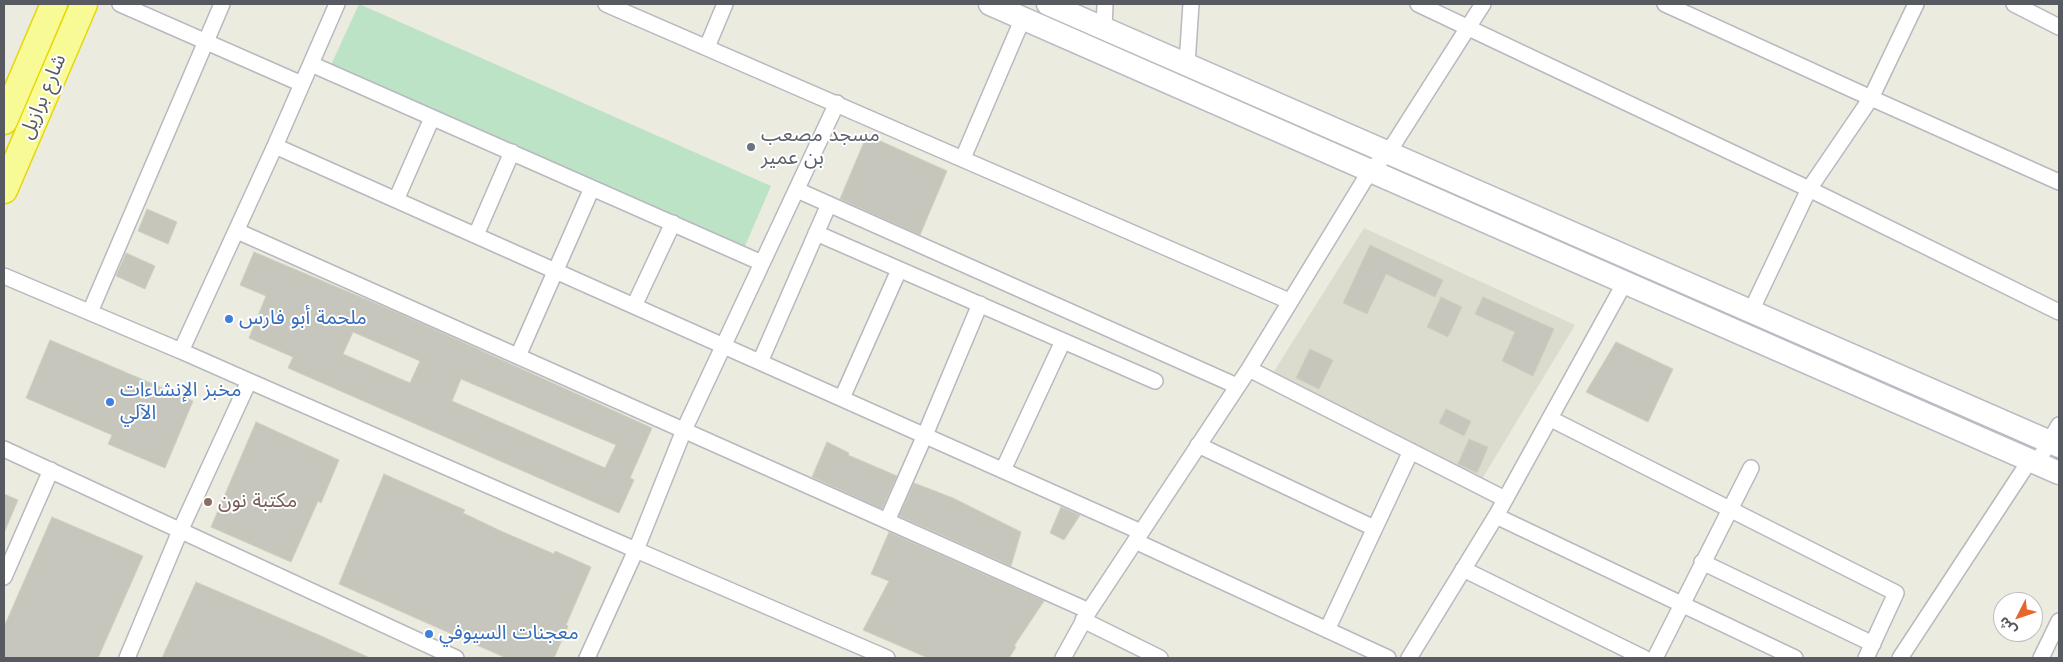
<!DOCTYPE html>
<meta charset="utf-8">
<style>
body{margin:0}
#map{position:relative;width:2063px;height:662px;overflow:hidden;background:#ebebe0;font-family:Jost,"Noto Sans Arabic",sans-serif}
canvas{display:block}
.frame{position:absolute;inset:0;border:5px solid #585a61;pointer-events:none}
.north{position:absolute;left:1993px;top:592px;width:50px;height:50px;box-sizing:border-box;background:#fff;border:1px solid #bcbdc0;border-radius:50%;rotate:229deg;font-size:14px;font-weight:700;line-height:20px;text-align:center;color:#585a61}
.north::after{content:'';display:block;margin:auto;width:18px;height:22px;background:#e5672c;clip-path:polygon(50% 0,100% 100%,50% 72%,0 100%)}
</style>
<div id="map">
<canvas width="2063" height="662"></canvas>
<div class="frame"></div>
<div class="north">ش</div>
</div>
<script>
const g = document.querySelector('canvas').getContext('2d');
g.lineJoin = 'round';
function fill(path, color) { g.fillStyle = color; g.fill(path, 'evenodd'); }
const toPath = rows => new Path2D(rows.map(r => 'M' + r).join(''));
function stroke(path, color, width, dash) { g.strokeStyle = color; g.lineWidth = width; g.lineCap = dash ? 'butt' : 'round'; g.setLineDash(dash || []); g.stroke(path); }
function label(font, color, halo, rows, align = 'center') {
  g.font = font + ' Jost,"Noto Sans Arabic",sans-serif'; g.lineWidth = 4; g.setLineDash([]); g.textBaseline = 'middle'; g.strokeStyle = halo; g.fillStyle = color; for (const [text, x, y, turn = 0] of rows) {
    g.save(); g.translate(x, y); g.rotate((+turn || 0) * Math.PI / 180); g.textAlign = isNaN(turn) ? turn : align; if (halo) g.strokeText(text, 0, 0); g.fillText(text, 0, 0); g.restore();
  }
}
fill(toPath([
 [1364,228,1575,325,1482,479,1273,373]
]), '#dbdbce');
fill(toPath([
 [359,4,771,186,745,246,331,65]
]), '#bce3c5');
const building = toPath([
 [867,135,947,171,920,235,840,199,867,135],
 [147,209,177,222,168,244,138,231,147,209],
 [1370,245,1443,280,1435,297,1386,274,1367,314,1343,303,1370,245],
 [254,252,396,312,652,428,630,478,634,480,619,513,288,368,293,357,249,338,266,296,240,285,254,252],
 [353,332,420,361,410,383,343,354,353,332],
 [461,379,616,445,605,468,452,401,461,379],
 [126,253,155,266,145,289,116,276,126,253],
 [1441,297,1462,307,1448,337,1427,327,1441,297],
 [1483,297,1554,329,1533,376,1502,361,1515,332,1475,314,1483,297],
 [50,340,193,401,165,468,108,444,112,435,26,398,50,340],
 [1616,342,1673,369,1648,422,1586,392,1616,342],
 [1310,349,1333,360,1319,389,1296,378,1310,349],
 [1446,409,1471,421,1464,436,1439,423,1446,409],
 [256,422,339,460,321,503,318,501,291,562,211,527,256,422],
 [1469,439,1488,447,1477,473,1458,464,1469,439],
 [827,442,849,453,848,455,897,476,882,509,812,477,827,442],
 [384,474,465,510,463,513,503,532,554,554,555,551,591,567,566,625,568,626,554,658,506,658,339,584,384,474],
 [914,483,953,498,1021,532,1011,566,899,516,914,483],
 [4,494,18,500,4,533,4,494],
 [1061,507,1080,515,1064,540,1050,533,1061,507],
 [52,517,143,556,98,658,4,658,4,627,52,517],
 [889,532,1044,601,1014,646,1016,647,1009,658,928,658,863,630,889,581,871,574,889,532],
 [196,582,319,635,370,658,162,658,196,582]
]);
fill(building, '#c6c6bc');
stroke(building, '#d0cfbe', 1);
const minor = toPath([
 [120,4,302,84],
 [606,4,1289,301],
 [1418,4,1809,189,2059,312],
 [1665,4,1871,98,2059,182],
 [2014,4,2059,27],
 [1104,28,1105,4],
 [707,47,725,4],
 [311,64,762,263],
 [1187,64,1191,4],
 [837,103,684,430,636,550,887,658],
 [275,146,1141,532],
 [963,158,1023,18],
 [797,190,1237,386],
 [396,200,432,118],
 [237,231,1089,611],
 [816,233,1155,381],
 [476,235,512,152],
 [4,276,181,351],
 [634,306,673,223],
 [1751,311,1809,189,1871,98,1916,4],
 [90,312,222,4],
 [518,356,592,188],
 [760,362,829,204],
 [1249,369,1505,499],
 [249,381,636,550,587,658],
 [842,398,899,270],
 [1551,419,1896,593,1866,658],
 [1198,445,1374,528],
 [4,449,456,658],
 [2037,463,2059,425],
 [1003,470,1063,341],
 [1496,516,1795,658],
 [887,521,925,435,980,304],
 [1135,541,1388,658],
 [1702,562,1873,644],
 [1463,569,1644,658],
 [4,577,51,470],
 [1083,620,1160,658],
 [1327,630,1411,451],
 [127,658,180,531,249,381,181,351,275,146,337,4],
 [1063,658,1089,611,1249,369,1370,171,1388,153,1483,4],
 [1409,658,1496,516,1625,282],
 [1655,658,1751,468],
 [1900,658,2030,460],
 [2041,658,2059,621]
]);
const secondary = toPath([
 [990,4,2059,473],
 [1048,4,2059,446]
]);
const trunk = toPath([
 [4,121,54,4],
 [4,190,84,4]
]);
stroke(minor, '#b8b8bf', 18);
stroke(secondary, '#babcc4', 25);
stroke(trunk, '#e7d704', 29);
stroke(minor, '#fff', 15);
stroke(secondary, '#fff', 22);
stroke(trunk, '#f8fb95', 26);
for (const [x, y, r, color] of [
 [751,147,5,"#6b7280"],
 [229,319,5,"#3f7fe0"],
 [110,402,5,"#3f7fe0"],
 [208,502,5,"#8d6e63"],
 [429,634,5,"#3f7fe0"]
]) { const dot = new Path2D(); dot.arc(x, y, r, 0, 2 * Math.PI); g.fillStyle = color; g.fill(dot); stroke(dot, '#fff', 2); }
label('20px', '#585a61', '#fff', [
 ["شارع برازيل",44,97,-67]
]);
label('20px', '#5b616d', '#fff', [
 ["مسجد مصعب",761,136],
 ["بن عمير",761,159]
], 'left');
label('20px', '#366cbe', '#fff', [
 ["ملحمة أبو فارس",239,319],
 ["مخبز الإنشاءات",120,391],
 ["الآلي",120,414],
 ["معجنات السيوفي",439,634]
], 'left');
label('20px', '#785e54', '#fff', [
 ["مكتبة نون",218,502]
], 'left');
</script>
